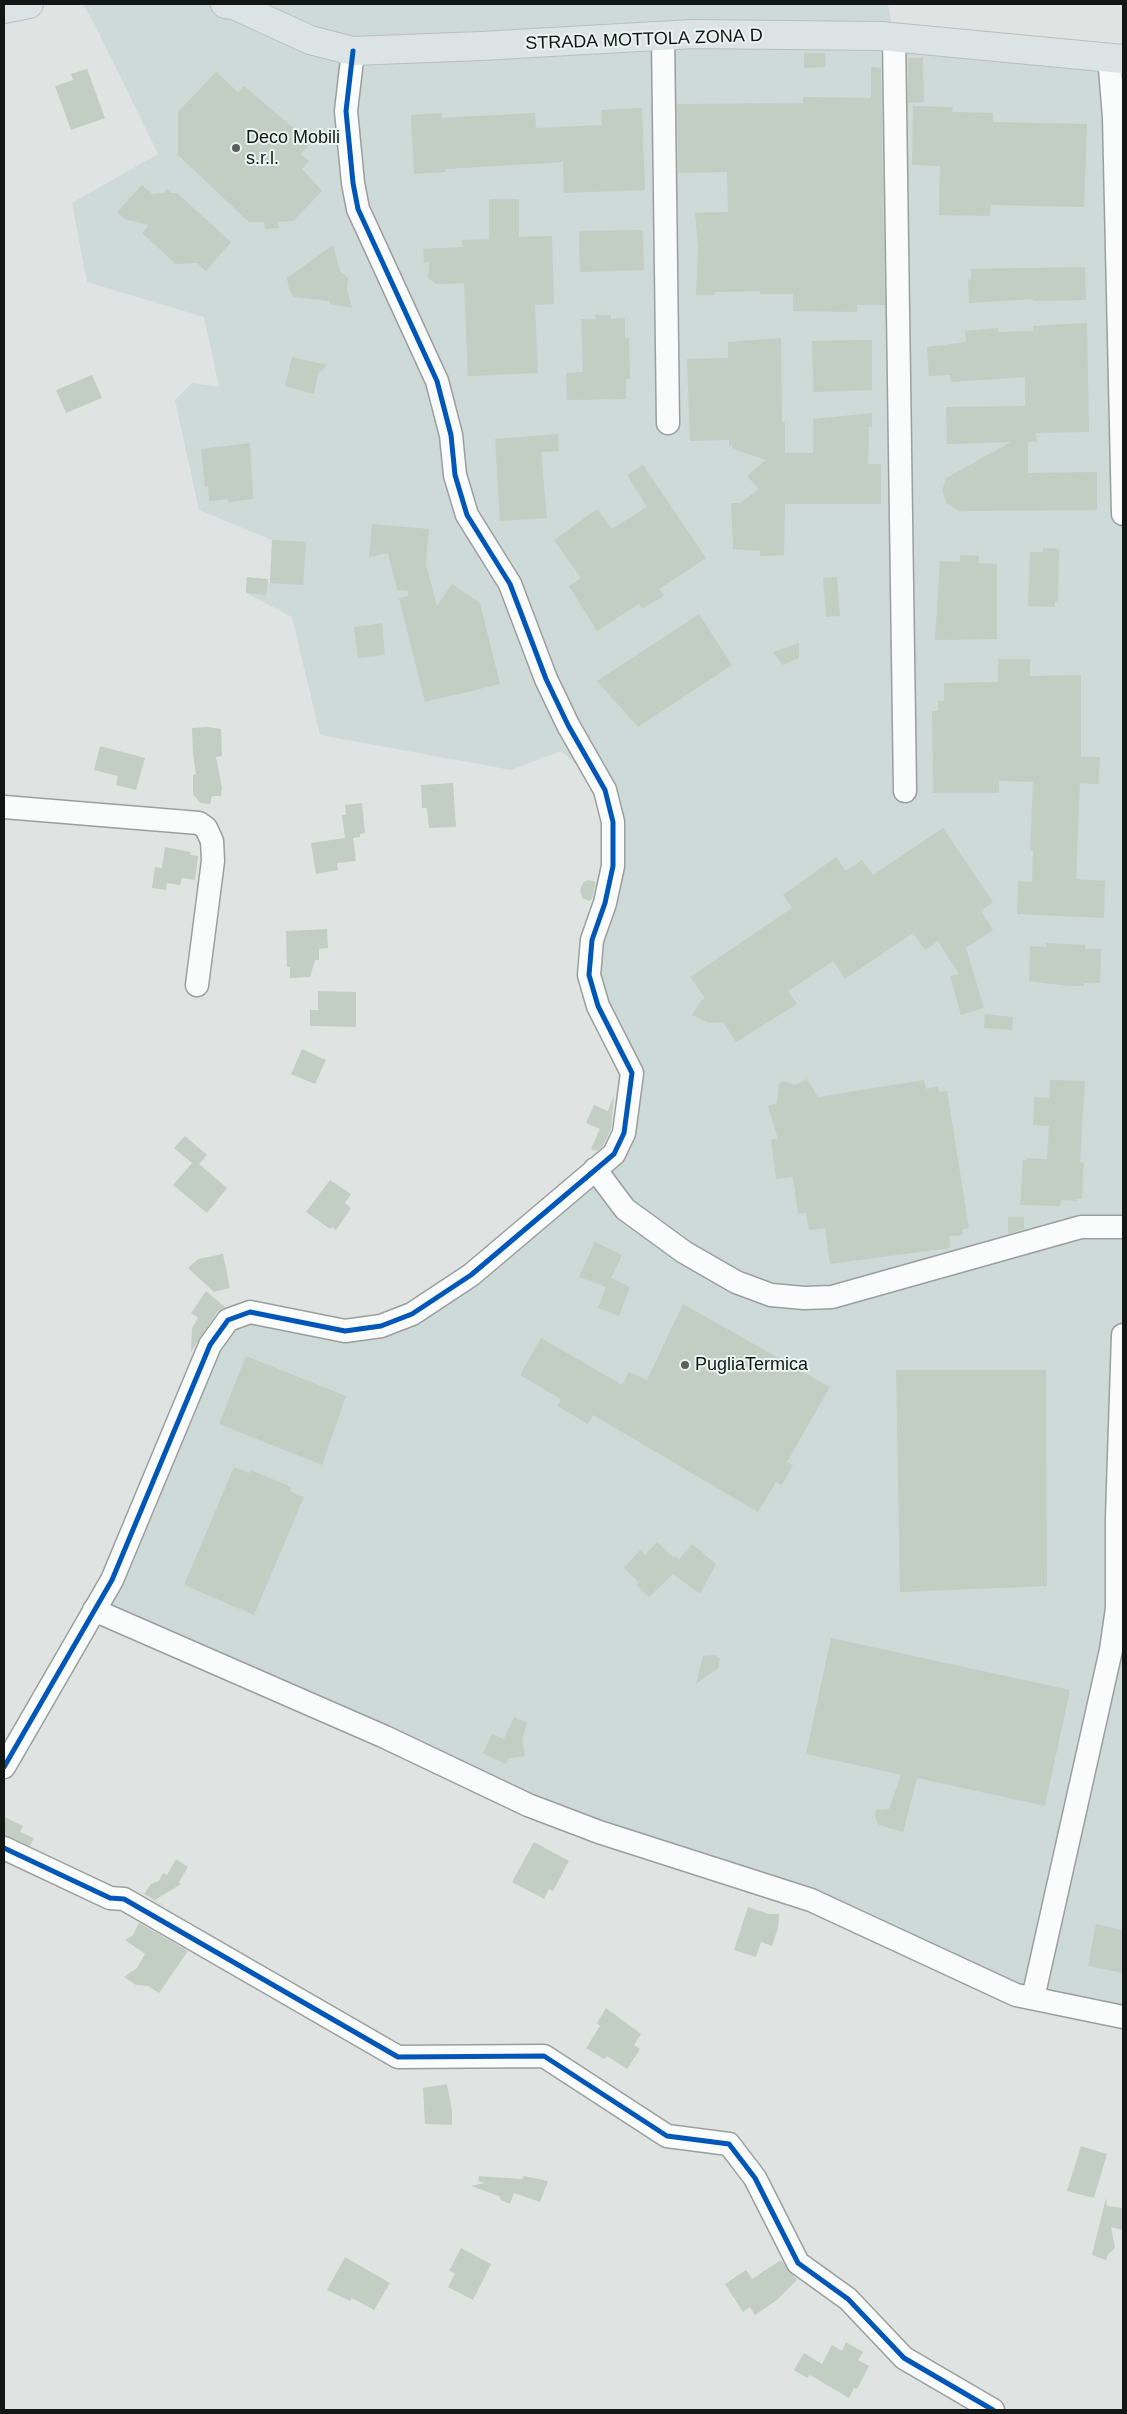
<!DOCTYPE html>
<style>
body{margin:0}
#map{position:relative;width:1127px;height:2414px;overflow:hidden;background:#dfe4e3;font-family:Arial,sans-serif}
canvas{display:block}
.frame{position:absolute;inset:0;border:5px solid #121615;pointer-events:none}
</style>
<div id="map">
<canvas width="1127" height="2414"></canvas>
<div class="frame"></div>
</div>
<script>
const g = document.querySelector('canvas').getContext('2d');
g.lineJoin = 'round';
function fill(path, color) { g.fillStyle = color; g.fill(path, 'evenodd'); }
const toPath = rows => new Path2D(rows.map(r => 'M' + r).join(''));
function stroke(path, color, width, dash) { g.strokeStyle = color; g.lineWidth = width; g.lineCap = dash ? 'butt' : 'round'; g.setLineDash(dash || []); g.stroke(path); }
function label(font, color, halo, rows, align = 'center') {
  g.font = font + ' Arial,sans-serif'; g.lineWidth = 4; g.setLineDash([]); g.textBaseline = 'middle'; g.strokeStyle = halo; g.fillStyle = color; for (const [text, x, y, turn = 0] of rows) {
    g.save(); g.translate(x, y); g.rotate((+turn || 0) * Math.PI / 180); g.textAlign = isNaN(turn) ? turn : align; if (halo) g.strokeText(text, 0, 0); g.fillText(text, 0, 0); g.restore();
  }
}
fill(toPath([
 [83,4,888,4,894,37,1123,66,1123,2017,1016,1995,677,1857,94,1610,228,1320,345,1331,412,1314,614,1154,632,1073,598,1006,605,903,605,790,561,751,511,770,320,735,292,617,246,593,247,577,270,583,272,540,199,510,175,400,192,383,219,387,204,317,87,282,72,203,158,154,95,25]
]), '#cddad7');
fill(toPath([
 [804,53,825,53,826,67,804,68],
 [908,58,923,58,924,102,908,103],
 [871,67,881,68,885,305,857,305,857,312,793,311,793,294,760,294,760,291,715,292,715,295,696,295,698,247,695,213,728,212,727,172,678,173,677,104,803,103,803,97,871,98],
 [87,69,105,118,71,130,55,86,73,80,71,74],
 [216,72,238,92,244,86,311,143,300,154,309,161,302,169,322,191,293,221,278,222,279,228,265,229,264,222,249,222,178,155,178,112],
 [913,106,953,107,952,112,993,113,993,122,1087,124,1084,207,991,205,990,216,939,215,940,166,912,165],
 [642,108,645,190,564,193,563,162,445,169,446,172,414,174,411,115,442,113,442,118,535,113,536,128,602,125,601,110],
 [142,185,152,194,163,193,167,189,171,193,177,193,231,242,206,271,197,263,176,264,142,233,149,225,125,219,117,212],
 [489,199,519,199,519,237,552,236,554,304,535,305,538,373,468,376,464,283,436,284,428,278,429,262,424,263,423,249,462,247,462,240,489,239],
 [643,230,644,270,580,272,579,231],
 [333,245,340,271,348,278,347,289,352,308,330,304,330,301,294,297,289,289,287,278],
 [1085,267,1086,300,1033,301,1033,299,969,303,968,280,971,279,971,269],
 [595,315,611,315,611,319,625,318,625,338,629,338,630,379,626,379,626,399,567,400,566,373,583,372,581,319,596,319],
 [1087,323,1089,432,1036,433,1037,442,1028,442,1028,473,1097,472,1097,510,960,511,947,504,942,491,946,478,1011,442,947,444,946,407,1025,406,1025,377,951,382,950,375,929,376,927,347,966,342,965,331,998,328,998,332,1033,331,1033,326],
 [781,338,782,422,785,422,785,453,813,453,813,419,872,413,872,427,869,427,868,464,881,464,881,504,785,504,784,555,760,556,760,551,733,549,731,503,740,503,759,489,747,476,766,460,732,449,732,445,729,446,729,440,690,441,687,359,728,358,728,342],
 [872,340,872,390,813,392,812,341],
 [292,357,327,365,318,374,314,394,285,386],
 [92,375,102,398,66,413,56,390],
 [558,434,559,451,541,452,547,518,500,521,495,439],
 [250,443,253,499,229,502,228,499,209,501,208,486,205,487,201,449],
 [643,465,706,558,659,589,664,596,642,609,639,604,597,631,569,586,581,578,554,540,597,509,612,529,647,507,627,475],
 [372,524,429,529,426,564,437,606,452,584,480,603,500,684,425,702,399,598,408,596,408,591,397,590,388,553,369,557],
 [272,540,306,542,303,585,270,583],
 [1043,548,1059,549,1058,602,1055,602,1055,607,1028,606,1030,552,1043,552],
 [960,555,979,556,979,563,997,564,997,639,935,640,940,561,960,562],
 [247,577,268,579,266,595,246,593],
 [837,577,840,616,826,617,823,578],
 [699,614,732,665,638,727,597,681],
 [382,623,385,655,358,658,354,627],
 [799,643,799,658,783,665,773,652],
 [998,659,1030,659,1030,676,1081,675,1081,757,1100,757,1099,784,1080,783,1076,879,1105,881,1104,918,1017,914,1018,881,1032,882,1033,851,1030,850,1033,782,999,781,999,793,933,793,932,711,938,711,938,701,944,701,944,683,998,682],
 [208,727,221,729,222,756,216,757,222,788,221,796,212,796,210,804,200,803,193,794,193,775,196,774,193,754,192,728],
 [100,746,145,758,136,790,116,785,118,776,94,770],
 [453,783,456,827,429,828,427,808,422,808,421,785],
 [362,803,365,833,360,834,360,837,353,838,356,861,337,863,338,870,316,874,311,843,345,838,342,815,346,815,345,805],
 [943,828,993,902,981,911,993,930,966,948,984,1008,961,1015,950,976,959,974,938,941,925,950,913,933,845,979,833,961,788,991,797,1004,736,1042,723,1022,709,1023,692,1015,701,1001,705,998,690,977,792,908,783,895,836,857,846,871,862,860,873,875],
 [165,847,191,852,190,855,198,856,195,880,182,878,180,885,167,883,166,890,152,888,155,867,162,868],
 [588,880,596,882,592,899,589,901,582,898,580,890,583,883],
 [327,929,328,948,319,949,319,960,315,960,310,977,290,978,290,967,287,967,286,931],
 [1046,943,1085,945,1085,949,1101,949,1100,983,1084,983,1084,986,1068,986,1029,981,1030,946,1046,947],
 [318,991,356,992,356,1027,310,1026,310,1010,318,1010],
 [985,1014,1013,1017,1012,1030,984,1028],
 [302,1049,326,1060,315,1084,291,1074],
 [807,1079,818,1097,924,1080,926,1089,938,1086,939,1092,947,1091,969,1228,962,1229,963,1235,949,1236,950,1248,830,1264,825,1228,809,1230,806,1213,798,1214,793,1177,776,1179,771,1139,778,1139,768,1106,777,1103,779,1084,783,1081,796,1085],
 [1050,1080,1085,1081,1080,1162,1084,1163,1082,1199,1077,1199,1077,1201,1061,1200,1060,1206,1020,1205,1023,1160,1026,1160,1026,1158,1047,1159,1049,1126,1033,1125,1034,1097,1049,1098],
 [614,1095,611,1129,603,1146,597,1151,591,1149,600,1129,586,1123,594,1105,608,1111],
 [185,1136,207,1155,199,1164,227,1188,207,1213,173,1185,192,1163,174,1148],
 [330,1180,351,1194,345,1203,351,1208,336,1230,332,1227,330,1229,306,1212],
 [1008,1217,1024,1217,1024,1229,1008,1234],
 [595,1242,622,1255,611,1278,630,1287,619,1316,598,1308,606,1287,579,1277],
 [223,1254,230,1288,214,1292,188,1268,198,1259],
 [206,1291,225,1307,217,1312,191,1352,192,1328,198,1318,191,1313],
 [683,1304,830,1387,787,1462,793,1465,782,1485,776,1482,758,1512,593,1415,588,1424,557,1406,561,1399,520,1375,541,1338,622,1385,629,1372,647,1380],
 [246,1356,346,1396,322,1465,219,1424],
 [896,1370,1046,1370,1047,1586,900,1592],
 [234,1467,250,1473,251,1470,291,1487,290,1491,304,1497,254,1615,184,1585],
 [657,1542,674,1558,676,1556,679,1559,692,1544,716,1564,700,1594,673,1574,649,1597,636,1585,639,1582,624,1568,640,1550,645,1555],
 [831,1638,1070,1690,1045,1806,917,1778,903,1832,879,1825,875,1818,876,1810,889,1809,901,1775,806,1754],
 [714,1655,720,1658,718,1668,696,1684,703,1656],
 [514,1717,527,1723,522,1739,525,1756,509,1758,506,1764,483,1753,492,1734,504,1739],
 [4,1817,23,1826,20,1832,34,1838,30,1846,4,1835],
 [534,1842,569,1861,553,1891,549,1889,544,1899,512,1882],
 [176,1859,188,1867,179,1882,181,1884,155,1900,173,1912,138,1890,144,1894,151,1884,159,1881,163,1873,167,1875],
 [748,1907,769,1914,779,1914,778,1928,772,1946,761,1942,756,1957,734,1950],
 [139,1923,188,1951,159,1993,148,1986,136,1985,124,1977,137,1968,145,1954,125,1940,133,1935],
 [1096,1924,1123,1930,1123,1973,1088,1966],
 [606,2008,641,2034,634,2045,640,2049,627,2069,607,2056,604,2059,586,2048,600,2026,597,2023],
 [447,2084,452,2111,452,2125,425,2124,423,2088],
 [1081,2146,1107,2154,1094,2198,1067,2191],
 [479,2176,522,2179,524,2176,548,2181,540,2202,514,2193,510,2204,501,2200,499,2196,471,2186,485,2183,478,2181],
 [1106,2198,1107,2206,1123,2208,1123,2230,1111,2227,1115,2248,1108,2254,1106,2260,1092,2255],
 [461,2248,491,2264,473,2300,448,2287,455,2273,449,2271],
 [345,2257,390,2283,374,2310,352,2298,350,2301,327,2290],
 [781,2260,797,2280,777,2300,755,2315,750,2307,743,2312,725,2284,746,2270,752,2279],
 [846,2342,863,2352,858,2360,869,2366,857,2389,854,2388,849,2398,810,2375,807,2378,794,2370,804,2353,822,2364,832,2345,842,2351]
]), '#c2cdc4');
const minor = toPath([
 [663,36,668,423],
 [894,37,905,791],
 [1109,57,1114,117,1123,514],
 [4,807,199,823,206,828,212,841,213,861,197,985],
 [595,1169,625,1209,684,1252,736,1282,771,1295,804,1298,832,1297,1081,1227,1123,1227],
 [94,1610,385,1737,528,1805,599,1832,811,1900,1016,1995,1123,2017],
 [4,1767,112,1580,210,1345,228,1320,250,1312,345,1331,381,1326,412,1314,471,1275,614,1154,624,1133,632,1073,598,1006,589,975,592,940,605,903,613,866,613,822,605,790,568,725,546,679,510,584,467,515,455,475,451,435,437,381,358,209,353,183,346,111,353,51],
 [4,1848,110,1898,124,1899,398,2057,544,2056,667,2136,729,2144,755,2178,798,2263,848,2299,904,2358,993,2410],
 [1033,1998,1111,1650,1117,1608,1117,1517,1123,1335]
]);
const major = toPath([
 [225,4,234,5,310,40,353,51,481,46,692,34,881,36,1123,59],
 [4,9,29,4]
]);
stroke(minor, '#9a9f9e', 25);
stroke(major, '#bbbebd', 30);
stroke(minor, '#fafbfb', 22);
stroke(major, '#dce3e4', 28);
stroke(toPath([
 [4,1767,112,1580,210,1345,228,1320,250,1312,345,1331,381,1326,412,1314,471,1275,614,1154,624,1133,632,1073,598,1006,589,975,592,940,605,903,613,866,613,822,605,790,568,725,546,679,510,584,467,515,455,475,451,435,437,381,358,209,353,183,346,111,353,51],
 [4,1848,110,1898,124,1899,398,2057,544,2056,667,2136,729,2144,755,2178,798,2263,848,2299,904,2358,993,2410]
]), '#0057b8', 5);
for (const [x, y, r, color] of [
 [236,148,5,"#5a5e5d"],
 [685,1365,5,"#5a5e5d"]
]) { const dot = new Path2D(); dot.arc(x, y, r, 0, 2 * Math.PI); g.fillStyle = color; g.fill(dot); stroke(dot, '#e9f5f1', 2); }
label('18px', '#121615', '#e9f5f1', [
 ["STRADA MOTTOLA ZONA D",644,40,-2]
]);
label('18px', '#121615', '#e9f5f1', [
 ["Deco Mobili",246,138],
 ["s.r.l.",246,159],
 ["PugliaTermica",695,1365]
], 'left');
</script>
